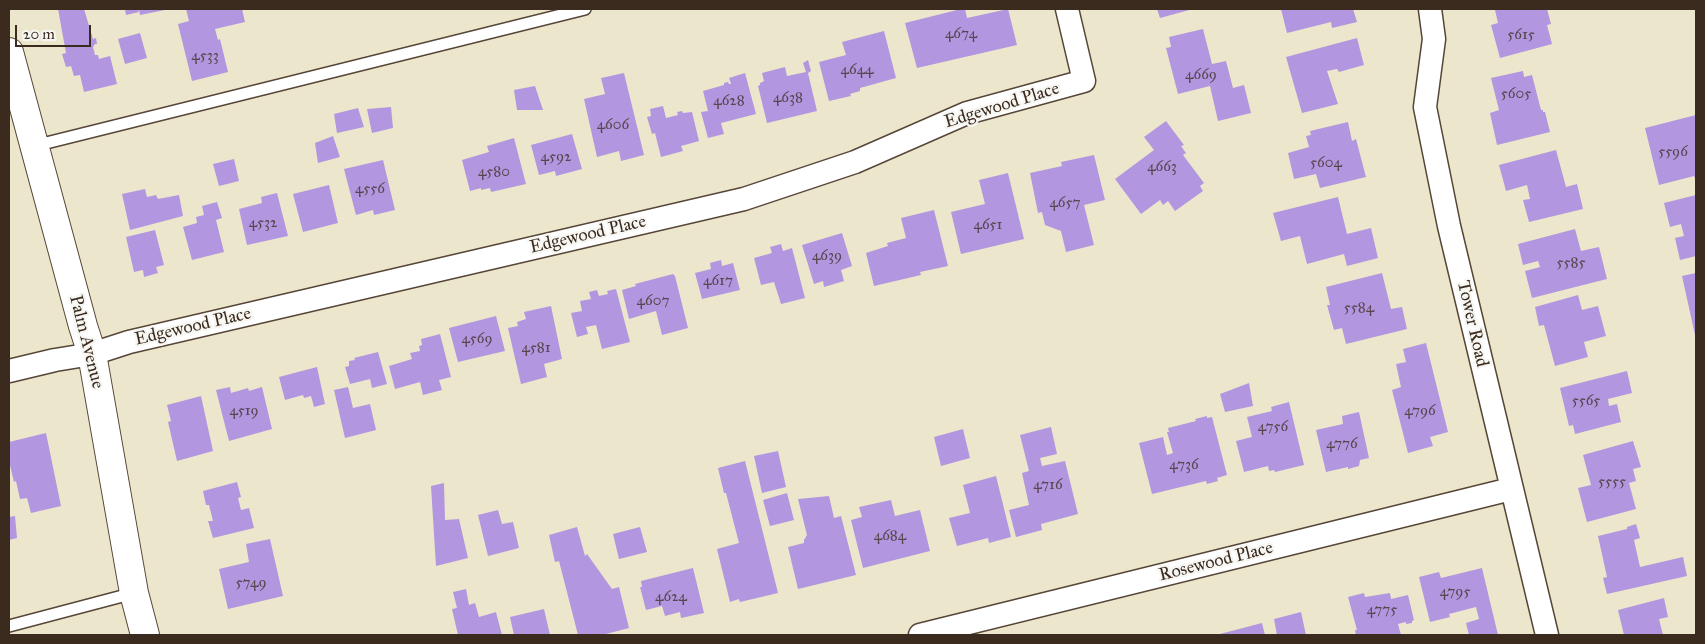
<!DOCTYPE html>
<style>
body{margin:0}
#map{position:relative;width:1705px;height:644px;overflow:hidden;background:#ece7cc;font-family:"IM FELL Great Primer",serif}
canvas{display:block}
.frame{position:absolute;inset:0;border:10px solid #3b2a1e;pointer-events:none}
.scale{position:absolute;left:15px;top:25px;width:76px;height:22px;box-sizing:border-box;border:2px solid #3b2a1e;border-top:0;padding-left:6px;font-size:15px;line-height:18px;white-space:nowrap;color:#3b2a1e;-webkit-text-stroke:4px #f6f6f2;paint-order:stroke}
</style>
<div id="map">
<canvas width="1705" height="644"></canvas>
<div class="frame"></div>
<div class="scale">20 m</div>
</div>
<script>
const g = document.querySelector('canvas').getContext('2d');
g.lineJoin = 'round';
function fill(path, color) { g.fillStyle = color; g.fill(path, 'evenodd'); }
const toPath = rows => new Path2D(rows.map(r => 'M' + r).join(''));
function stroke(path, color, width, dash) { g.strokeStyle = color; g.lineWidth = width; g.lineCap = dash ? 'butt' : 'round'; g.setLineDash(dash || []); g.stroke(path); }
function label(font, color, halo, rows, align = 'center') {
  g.font = font + ' "IM FELL Great Primer",serif'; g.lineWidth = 4.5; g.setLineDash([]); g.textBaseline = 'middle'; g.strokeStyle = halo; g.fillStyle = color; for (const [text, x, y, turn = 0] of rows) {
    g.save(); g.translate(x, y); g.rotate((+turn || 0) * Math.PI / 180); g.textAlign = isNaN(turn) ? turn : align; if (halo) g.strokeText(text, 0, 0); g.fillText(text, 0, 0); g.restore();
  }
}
fill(toPath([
 [58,9,84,9,93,39,96,38,97,44,95,44,93,47,95,55,98,55,99,59,110,56,117,84,84,92,80,75,74,76,71,66,66,67,62,54,66,53],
 [125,9,138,9,139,12,126,15],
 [139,9,170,9,140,15],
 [186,9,242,9,245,22,215,29,218,40,220,39,228,72,192,81,178,24,189,21],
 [961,9,965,9,967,18,1008,9,1017,45,917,68,905,23],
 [1157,9,1193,9,1160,18],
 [1281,9,1353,9,1357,22,1332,28,1331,22,1287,33],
 [1499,9,1547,9,1551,24,1547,25,1552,44,1500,58,1491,25,1498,23,1495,10],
 [1203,29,1212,64,1226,61,1233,88,1244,85,1251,113,1218,121,1210,86,1178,94,1166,48,1171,47,1169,37],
 [884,31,896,78,860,88,860,91,850,94,851,96,829,101,819,62,846,55,842,42],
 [140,33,147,58,125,64,118,39],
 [1357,38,1364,65,1339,72,1337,69,1327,71,1338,104,1302,113,1286,57],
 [808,60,811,71,808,73,817,111,767,123,758,86,760,85,760,83,764,81,762,73,785,67,787,76,806,72,803,63],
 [1523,71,1524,77,1532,75,1541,110,1543,110,1543,112,1545,112,1550,132,1497,145,1490,113,1499,110,1491,78],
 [624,73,644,155,621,161,619,151,597,157,584,99,605,94,601,78],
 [745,73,756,114,721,123,724,134,708,138,701,112,708,111,703,91,724,85,724,83,728,82,729,84,731,84,729,78],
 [535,86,543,110,517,110,514,90],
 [663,106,666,118,678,115,677,112,682,111,683,113,692,112,699,141,681,146,683,151,661,157,655,133,652,134,647,117,651,116,650,109],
 [391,107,393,128,372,133,367,109],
 [358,108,364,127,337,133,334,114],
 [1696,115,1696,181,1694,176,1659,185,1645,128],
 [1166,121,1184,145,1181,146,1186,153,1183,155,1204,183,1200,186,1203,191,1175,211,1168,201,1163,205,1160,200,1141,214,1115,179,1154,150,1144,137],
 [1348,122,1352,141,1356,139,1366,177,1320,188,1316,174,1294,179,1288,153,1309,147,1306,136,1311,135,1310,131],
 [572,134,582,169,556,176,555,171,539,175,531,145],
 [333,136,340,157,318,163,315,143],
 [514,138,526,184,491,192,490,188,481,190,481,188,470,191,462,160,489,152,487,146],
 [1556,150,1566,187,1577,184,1583,209,1529,222,1523,200,1530,199,1527,185,1506,191,1499,165],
 [1094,155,1105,200,1084,205,1094,245,1066,252,1061,231,1045,225,1042,212,1038,213,1030,173,1062,166,1061,162],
 [234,159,239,181,219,186,213,164],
 [383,160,395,210,374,215,373,210,356,215,344,169],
 [1008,173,1024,239,961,254,951,212,985,204,979,180],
 [329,185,338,223,303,232,293,194],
 [145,189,147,197,156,195,158,199,179,195,183,216,130,230,122,194],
 [277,193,288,236,247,245,239,209,262,203,261,197],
 [1696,195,1696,256,1680,260,1675,238,1684,236,1681,224,1670,227,1664,203],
 [1338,197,1347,234,1371,228,1378,258,1347,266,1344,254,1307,264,1300,236,1281,241,1273,213],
 [217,202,222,218,216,220,224,252,192,260,183,227,197,223,196,217,204,215,202,206],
 [934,210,948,266,920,272,921,275,874,286,866,253,888,246,887,243,906,238,901,218],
 [1575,229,1581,251,1599,247,1607,279,1532,298,1525,271,1540,267,1538,261,1523,265,1518,244],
 [155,230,164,265,156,267,158,273,144,277,143,270,134,272,126,237],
 [842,233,852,266,841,270,844,281,824,287,823,281,814,284,802,245],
 [781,244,783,251,792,248,805,298,781,304,774,282,761,285,754,258,772,253,770,247],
 [721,260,722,266,733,263,740,290,702,299,695,273,711,269,710,263],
 [1382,273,1391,309,1402,307,1407,329,1346,344,1342,328,1334,330,1327,305,1330,305,1326,287],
 [1696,273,1696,335,1695,335,1682,276],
 [673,274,675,276,688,328,662,335,656,311,629,319,622,290,636,286,635,284],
 [616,289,630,342,602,349,596,325,586,327,588,334,577,337,571,313,582,311,580,301,591,299,589,292,597,290,599,296,608,294,607,291],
 [1578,295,1582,310,1598,306,1606,336,1584,342,1588,357,1555,366,1544,325,1539,326,1535,307],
 [551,306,562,359,544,364,547,377,521,384,508,328,518,326,517,322,526,319,524,312],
 [496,316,505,351,458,362,449,328],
 [440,334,451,377,439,380,442,390,423,395,420,382,395,389,389,366,412,359,410,353,420,351,419,346,422,345,421,339],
 [1426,343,1448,432,1430,437,1433,446,1408,453,1392,390,1401,387,1396,364,1406,362,1403,349],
 [378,352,387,384,372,388,370,379,350,384,345,367,349,366,349,361,355,360,354,358],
 [317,367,325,404,314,407,311,396,304,398,303,395,285,400,279,377],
 [1627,371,1632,393,1608,399,1609,406,1617,404,1621,422,1575,434,1573,425,1569,426,1560,388],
 [1249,383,1253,406,1225,412,1220,394],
 [230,387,231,393,248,388,249,391,262,387,272,429,229,441,216,390],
 [348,387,353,408,370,404,376,430,345,438,334,390],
 [201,396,213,451,177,461,168,422,171,421,167,405],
 [1289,402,1304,465,1275,472,1274,470,1269,471,1268,466,1244,472,1236,441,1252,437,1247,417,1272,411,1271,407],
 [1359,412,1369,458,1360,460,1359,466,1348,469,1348,467,1326,472,1316,430,1343,424,1342,416],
 [1207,416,1207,418,1212,417,1227,475,1217,478,1218,481,1207,484,1206,481,1152,494,1139,443,1163,437,1167,455,1173,453,1167,432,1169,432,1168,428,1196,421,1195,419],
 [1051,427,1057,454,1040,458,1042,466,1065,461,1078,514,1041,524,1042,530,1016,537,1009,510,1029,505,1022,473,1029,471,1020,435],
 [963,429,970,458,941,466,934,437],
 [46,433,61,506,31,513,27,498,20,499,16,481,14,482,9,461,9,442],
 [1633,441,1641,467,1633,469,1636,481,1629,483,1636,509,1587,522,1578,488,1591,485,1583,455],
 [778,451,786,487,762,493,754,456],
 [745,461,778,593,740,602,739,599,730,602,717,549,739,543,726,493,724,493,718,468],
 [996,476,1011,537,989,543,988,538,957,546,949,518,970,513,963,485],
 [237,482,241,497,238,498,241,510,249,508,254,528,213,538,208,521,213,521,209,505,206,505,203,491],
 [444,483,445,520,459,519,468,558,436,566,431,486],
 [787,493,794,520,770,526,763,500],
 [829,496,834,518,841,516,856,575,798,589,788,547,804,543,804,540,807,535,798,499],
 [891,500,895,516,920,510,930,551,863,568,851,520,862,517,859,507],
 [498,510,502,524,513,522,519,548,488,556,478,515],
 [15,516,17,538,9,540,9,517],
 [1636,524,1640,538,1634,540,1640,567,1683,557,1687,576,1607,594,1603,578,1607,577,1598,536,1627,529,1627,527],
 [577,527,585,556,587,554,612,589,619,587,629,628,602,635,578,635,559,561,555,562,549,535],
 [640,527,647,552,619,559,613,534],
 [270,539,283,596,228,609,219,569,249,562,246,544],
 [693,568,704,613,681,618,680,612,665,616,662,606,646,610,640,587,642,587,641,581],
 [1482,568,1498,635,1469,635,1466,623,1479,619,1476,607,1449,614,1450,617,1430,622,1419,577,1439,572,1441,578],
 [466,589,469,605,475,603,479,617,496,612,502,635,458,635,452,609,457,608,453,592],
 [1364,593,1365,597,1390,593,1391,599,1408,595,1414,620,1412,621,1412,623,1406,624,1406,622,1398,624,1401,635,1356,635,1355,630,1357,630,1348,597],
 [1664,598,1668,617,1659,619,1663,635,1624,635,1618,610],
 [544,609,550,635,514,635,510,617],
 [1301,612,1306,635,1277,635,1274,619],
 [1262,623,1265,635,1216,635]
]), '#b296df');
const service = toPath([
 [34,146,585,9],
 [9,626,134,593]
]);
const minor = toPath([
 [1430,9,1434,39,1425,107,1449,226,1547,635],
 [9,371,55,360,92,354,129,342,744,199,855,162,967,113,1084,81,1067,9],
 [920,635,1511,489]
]);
const tertiary = toPath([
 [9,52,83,326,92,354,134,593,145,635]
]);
stroke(service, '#564638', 14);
stroke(minor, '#564638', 25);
stroke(tertiary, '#564638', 30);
stroke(service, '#fff', 11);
stroke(minor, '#fff', 22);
stroke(tertiary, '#fff', 28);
label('15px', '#59454e', null, [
 ["4674",961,34],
 ["5615",1521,35],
 ["4533",205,56],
 ["4644",857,70],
 ["4669",1201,75],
 ["5605",1516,94],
 ["4638",788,98],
 ["4628",729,101],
 ["4606",613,125],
 ["5596",1673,152],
 ["4592",556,157],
 ["5604",1326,163],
 ["4663",1162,167],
 ["4580",494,172],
 ["4556",370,189],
 ["4657",1065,203],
 ["4532",263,223],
 ["4651",988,225],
 ["4639",827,256],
 ["5585",1571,263],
 ["4617",718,281],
 ["4607",653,301],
 ["5584",1359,308],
 ["4569",477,339],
 ["4581",536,348],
 ["5565",1586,401],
 ["4519",244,411],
 ["4796",1420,411],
 ["4756",1273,427],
 ["4776",1342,444],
 ["4736",1184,465],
 ["5555",1612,482],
 ["4716",1048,485],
 ["4684",890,536],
 ["5749",251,583],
 ["4795",1455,592],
 ["4624",671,597],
 ["4775",1382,610]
]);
label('18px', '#3b2a1e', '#f6f6f2', [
 ["Edgewood Place",1002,106,-17],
 ["Edgewood Place",588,235,-13],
 ["Tower Road",1472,324,77],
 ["Edgewood Place",193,327,-13],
 ["Palm Avenue",86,342,76],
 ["Rosewood Place",1216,562,-14]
]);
</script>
